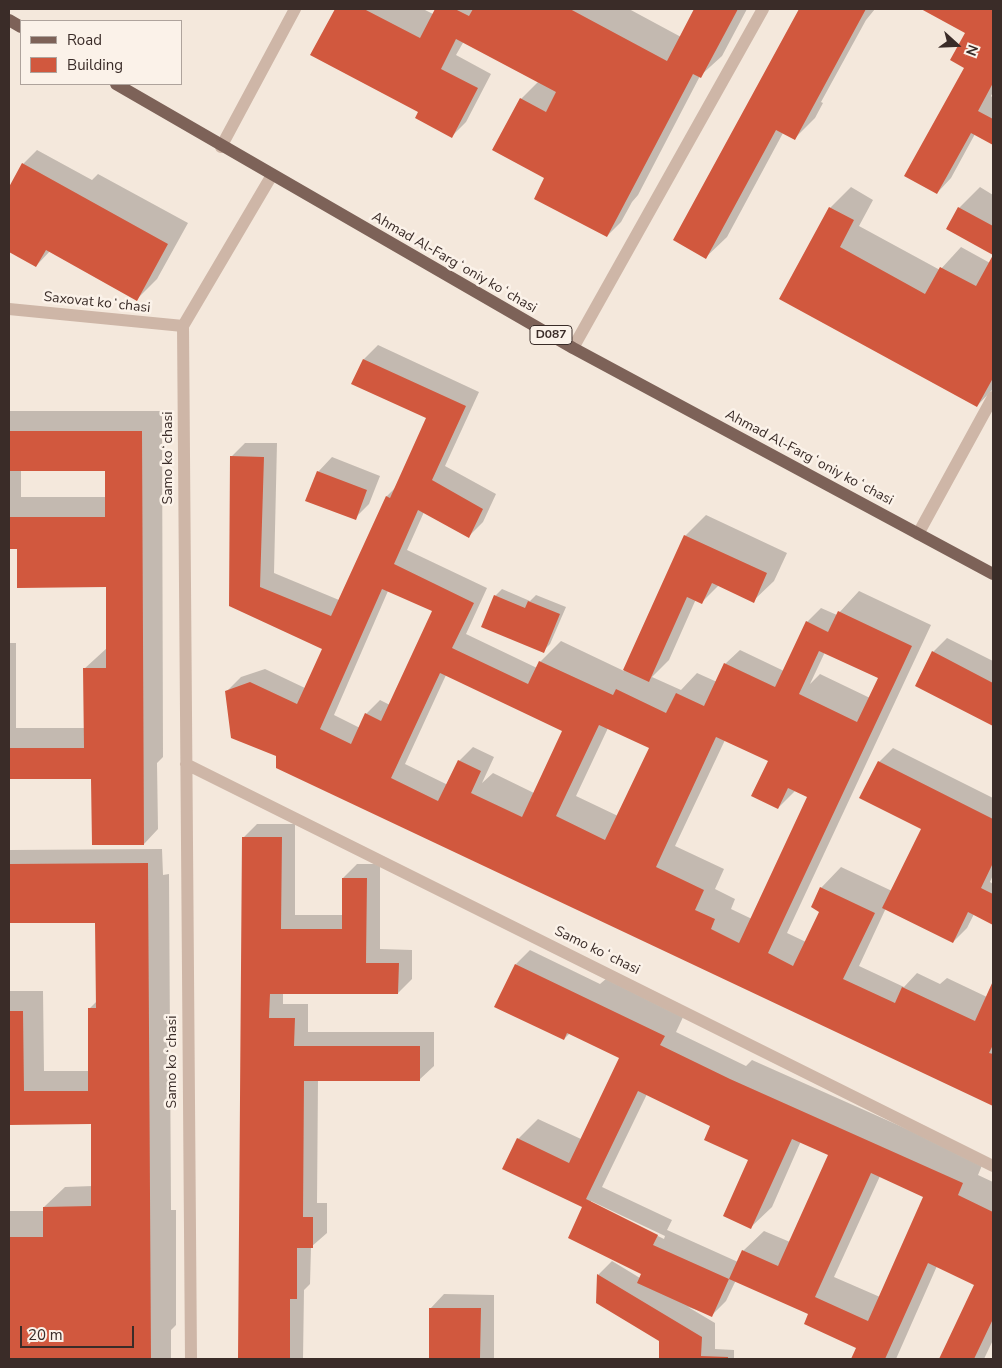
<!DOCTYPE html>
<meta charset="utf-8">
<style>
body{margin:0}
#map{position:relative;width:1002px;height:1368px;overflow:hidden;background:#f4e8dc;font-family:"Nunito Sans",sans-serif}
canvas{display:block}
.frame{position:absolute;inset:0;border:10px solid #3a2c28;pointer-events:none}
.legend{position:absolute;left:20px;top:20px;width:162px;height:65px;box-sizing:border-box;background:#fbf2e9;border:1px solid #aea39c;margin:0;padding:6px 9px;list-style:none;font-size:15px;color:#3a2c28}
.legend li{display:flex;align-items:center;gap:10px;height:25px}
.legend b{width:25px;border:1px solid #aea39c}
.north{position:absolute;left:932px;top:20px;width:50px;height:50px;-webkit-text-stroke:4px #fbf2e9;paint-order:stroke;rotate:110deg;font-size:14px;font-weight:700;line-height:20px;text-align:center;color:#3a2c28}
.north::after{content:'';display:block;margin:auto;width:18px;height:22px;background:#3a2c28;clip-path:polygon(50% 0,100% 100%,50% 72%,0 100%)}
.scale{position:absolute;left:20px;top:1326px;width:114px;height:22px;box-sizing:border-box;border:2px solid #3a2c28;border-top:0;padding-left:6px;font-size:15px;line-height:18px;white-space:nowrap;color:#3a2c28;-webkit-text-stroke:4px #fbf2e9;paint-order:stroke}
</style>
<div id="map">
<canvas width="1002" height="1368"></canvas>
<div class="frame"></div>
<ul class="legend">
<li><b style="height:6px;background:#7d6258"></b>Road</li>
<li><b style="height:14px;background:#d1583e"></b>Building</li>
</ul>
<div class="north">N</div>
<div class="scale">20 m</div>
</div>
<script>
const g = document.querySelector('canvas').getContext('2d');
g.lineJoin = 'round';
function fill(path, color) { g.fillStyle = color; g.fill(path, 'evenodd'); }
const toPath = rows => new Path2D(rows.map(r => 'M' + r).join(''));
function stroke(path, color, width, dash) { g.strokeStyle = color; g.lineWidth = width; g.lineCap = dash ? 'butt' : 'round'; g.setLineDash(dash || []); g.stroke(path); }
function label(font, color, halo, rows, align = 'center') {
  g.font = font + ' "Nunito Sans",sans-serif'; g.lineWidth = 5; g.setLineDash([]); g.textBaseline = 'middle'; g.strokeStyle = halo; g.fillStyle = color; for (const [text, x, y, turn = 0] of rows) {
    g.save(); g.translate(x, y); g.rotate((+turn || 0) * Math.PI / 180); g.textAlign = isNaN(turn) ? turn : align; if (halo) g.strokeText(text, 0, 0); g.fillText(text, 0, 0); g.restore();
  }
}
fill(toPath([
 [336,9,423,9,433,14,436,9,629,9,681,37,696,9,747,9,722,56,700,76,638,195,632,202,621,222,607,236,546,178,521,99,539,81,464,41,456,55,491,74,466,122,452,136,422,107,312,55],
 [800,9,875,9,866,20,821,102,823,103,815,118,794,139,783,133,727,237,706,257,753,96],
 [924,9,993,9,993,92,991,96,993,98,993,144,975,134,951,178,937,193,965,67,967,32],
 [37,150,92,180,98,174,188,223,157,279,137,299,50,251,36,266,9,251,9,189,23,164],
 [851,187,873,200,859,226,940,270,961,247,990,263,993,257,993,389,977,406,781,298,830,208],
 [980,187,993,195,993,253,948,228,959,208],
 [378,345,479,392,445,466,496,494,483,522,468,537,424,512,407,550,487,588,466,634,537,668,540,662,561,641,624,671,685,536,706,515,787,553,774,581,753,601,719,585,702,602,696,599,669,660,652,677,681,690,697,673,717,682,725,664,740,650,784,671,807,622,821,608,837,615,859,591,931,625,787,933,806,942,821,911,821,888,841,867,892,891,923,828,879,762,893,748,993,798,993,875,990,882,993,884,993,923,974,914,967,928,953,942,886,908,859,966,904,987,917,973,940,984,947,978,987,997,993,984,993,1104,822,1024,226,692,241,677,265,669,305,688,324,648,230,605,231,457,245,443,277,443,274,573,339,600,387,496,396,487,428,418,353,383,364,359],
 [388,591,434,610,390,705,380,700,366,714,360,728,334,715],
 [825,652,879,678,870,698,820,674,810,684],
 [446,675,564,730,534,793,493,773,482,783,494,757,473,747,459,761,448,785,405,764],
 [608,728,651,748,618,816,576,796],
 [725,740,769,760,778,808,795,791,808,797,752,919,731,909,735,899,715,889,724,869,675,846],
 [9,411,162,411,163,757,157,763,158,829,144,844,93,778,9,778,9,643,16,643,16,728,85,728,84,669,107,648,107,586,19,548,9,548],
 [21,470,106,470,106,497,21,497],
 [332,457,380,476,369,504,355,518,318,472],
 [502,589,530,601,536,595,566,607,550,644,543,651,495,596],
 [947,638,993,661,993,724,917,685,933,652],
 [257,824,295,824,295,915,343,915,343,878,357,864,380,864,380,949,412,950,412,979,398,993,283,993,283,1004,308,1004,308,1032,434,1032,434,1066,419,1080,318,1079,317,1203,327,1203,327,1233,311,1247,310,1284,304,1290,303,1359,240,1359,243,838],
 [162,849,163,875,169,874,171,1210,176,1210,176,1325,171,1330,171,1359,9,1359,9,1211,44,1211,44,1207,65,1187,93,1186,92,1123,9,1124,9,991,43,991,44,1071,90,1071,90,1008,97,1001,96,921,9,922,9,850],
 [530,950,600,984,607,978,684,1015,676,1032,746,1066,752,1060,983,1163,978,1175,993,1182,993,1340,984,1359,940,1359,976,1285,937,1266,896,1359,853,1359,858,1347,810,1313,736,1280,726,1301,712,1315,688,1307,715,1323,715,1349,734,1350,734,1359,660,1359,660,1340,598,1302,598,1275,612,1261,640,1278,643,1273,584,1207,518,1139,538,1119,581,1139,621,1058,570,1033,564,1039,516,964],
 [647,1094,714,1120,750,1159,751,1227,772,1207,801,1141,830,1154,790,1242,764,1231,743,1251,738,1262,667,1230,672,1220,602,1187],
 [880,1176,925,1196,880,1297,834,1277],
 [591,1201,665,1236,664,1239,591,1203],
 [444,1294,494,1295,494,1359,430,1359,430,1309]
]), '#0003');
fill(toPath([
 [335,9,364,9,420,38,435,9,455,9,469,16,473,9,570,9,667,61,694,9,738,9,701,78,693,74,607,237,534,199,544,178,492,150,520,98,546,112,556,92,456,39,441,69,478,88,452,138,415,118,418,112,310,55],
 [799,9,866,9,795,140,776,130,706,259,673,240],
 [921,9,993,9,993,83,978,111,993,119,993,145,971,133,937,194,904,176,964,68,950,60,965,33],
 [22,163,168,244,137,301,46,250,36,267,9,252,9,187],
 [829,207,854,220,840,247,925,294,940,267,976,286,993,255,946,229,958,207,993,226,993,378,977,407,779,299],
 [363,359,466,406,432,480,483,509,469,538,418,510,394,564,474,603,452,648,528,684,539,661,613,695,616,689,666,713,676,693,704,706,724,663,775,687,806,621,828,632,838,611,912,646,768,953,793,966,819,912,811,907,820,887,875,913,843,979,895,1003,902,987,975,1021,993,981,993,1045,989,1053,993,1054,993,1106,276,768,276,756,231,738,225,691,250,682,297,704,322,649,229,606,230,456,264,457,260,587,331,616,386,496,390,498,426,418,351,384],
 [382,589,432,611,381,721,365,713,351,744,320,729],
 [819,651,878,678,857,722,799,694],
 [440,673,562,731,522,817,471,793,481,771,458,760,438,801,391,778],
 [599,725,649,748,605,840,556,816],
 [716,737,768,761,751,796,778,809,788,788,807,797,739,943,711,929,715,919,695,910,704,890,656,867],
 [9,431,142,431,144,845,92,845,91,779,9,779,9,748,84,748,83,668,106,668,106,587,17,588,17,549,9,549,9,517,105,517,105,471,9,471],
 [317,471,367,490,356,520,305,501],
 [684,535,767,573,754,603,712,583,702,604,687,597,649,682,623,670],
 [494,595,525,608,528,601,560,614,544,653,481,627],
 [932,651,993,683,993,726,915,686],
 [878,761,993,819,993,863,981,888,993,894,993,925,968,912,953,943,882,908,921,829,859,798],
 [242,837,282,837,281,929,342,929,342,878,367,878,366,963,399,963,398,994,270,994,269,1018,295,1018,294,1046,420,1046,420,1081,304,1081,303,1217,313,1217,313,1248,297,1248,297,1299,290,1299,290,1359,238,1359],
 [148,863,151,1359,9,1359,9,1237,43,1237,43,1207,91,1206,91,1124,9,1125,9,1011,23,1011,24,1091,88,1091,88,1008,96,1008,95,923,9,923,9,864],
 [515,964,665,1036,660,1045,730,1079,963,1183,958,1195,993,1212,993,1319,974,1359,939,1359,974,1285,928,1263,885,1359,851,1359,856,1348,804,1324,808,1314,729,1279,742,1250,778,1266,828,1155,792,1139,751,1229,723,1216,748,1160,704,1140,710,1126,638,1091,586,1199,658,1235,653,1245,729,1279,712,1317,637,1283,641,1274,568,1238,582,1207,502,1169,517,1138,569,1163,619,1058,567,1033,564,1040,494,1007],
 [871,1173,923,1197,868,1321,815,1297],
 [597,1274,702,1337,701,1356,728,1357,728,1359,659,1359,659,1341,596,1303],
 [429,1308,481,1308,480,1359,429,1359]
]), '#d1583e');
stroke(toPath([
 [221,147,295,9],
 [9,309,183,326],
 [573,348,763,9],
 [918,534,993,397],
 [186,764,993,1166],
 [191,1359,183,326,272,175]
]), '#ceb6a7', 12);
stroke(toPath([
 [9,20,21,27],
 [116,84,573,348,993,574]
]), '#7d6258', 12);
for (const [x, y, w] of [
 [551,335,42]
]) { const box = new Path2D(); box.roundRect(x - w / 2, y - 9.5, w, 19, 4); g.fillStyle = '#fbf2e9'; g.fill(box); stroke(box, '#3a2c28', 1); }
label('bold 12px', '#3a2c28', null, [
 ["D087",551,335]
]);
label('14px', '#3a2c28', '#fbf2e9', [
 ["Ahmad Al-Fargʻoniy koʻchasi",454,263,30],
 ["Saxovat koʻchasi",97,303,6],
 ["Samo koʻchasi",169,458,-90],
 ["Ahmad Al-Fargʻoniy koʻchasi",809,458,28],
 ["Samo koʻchasi",597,951,26],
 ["Samo koʻchasi",173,1062,-90]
]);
</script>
